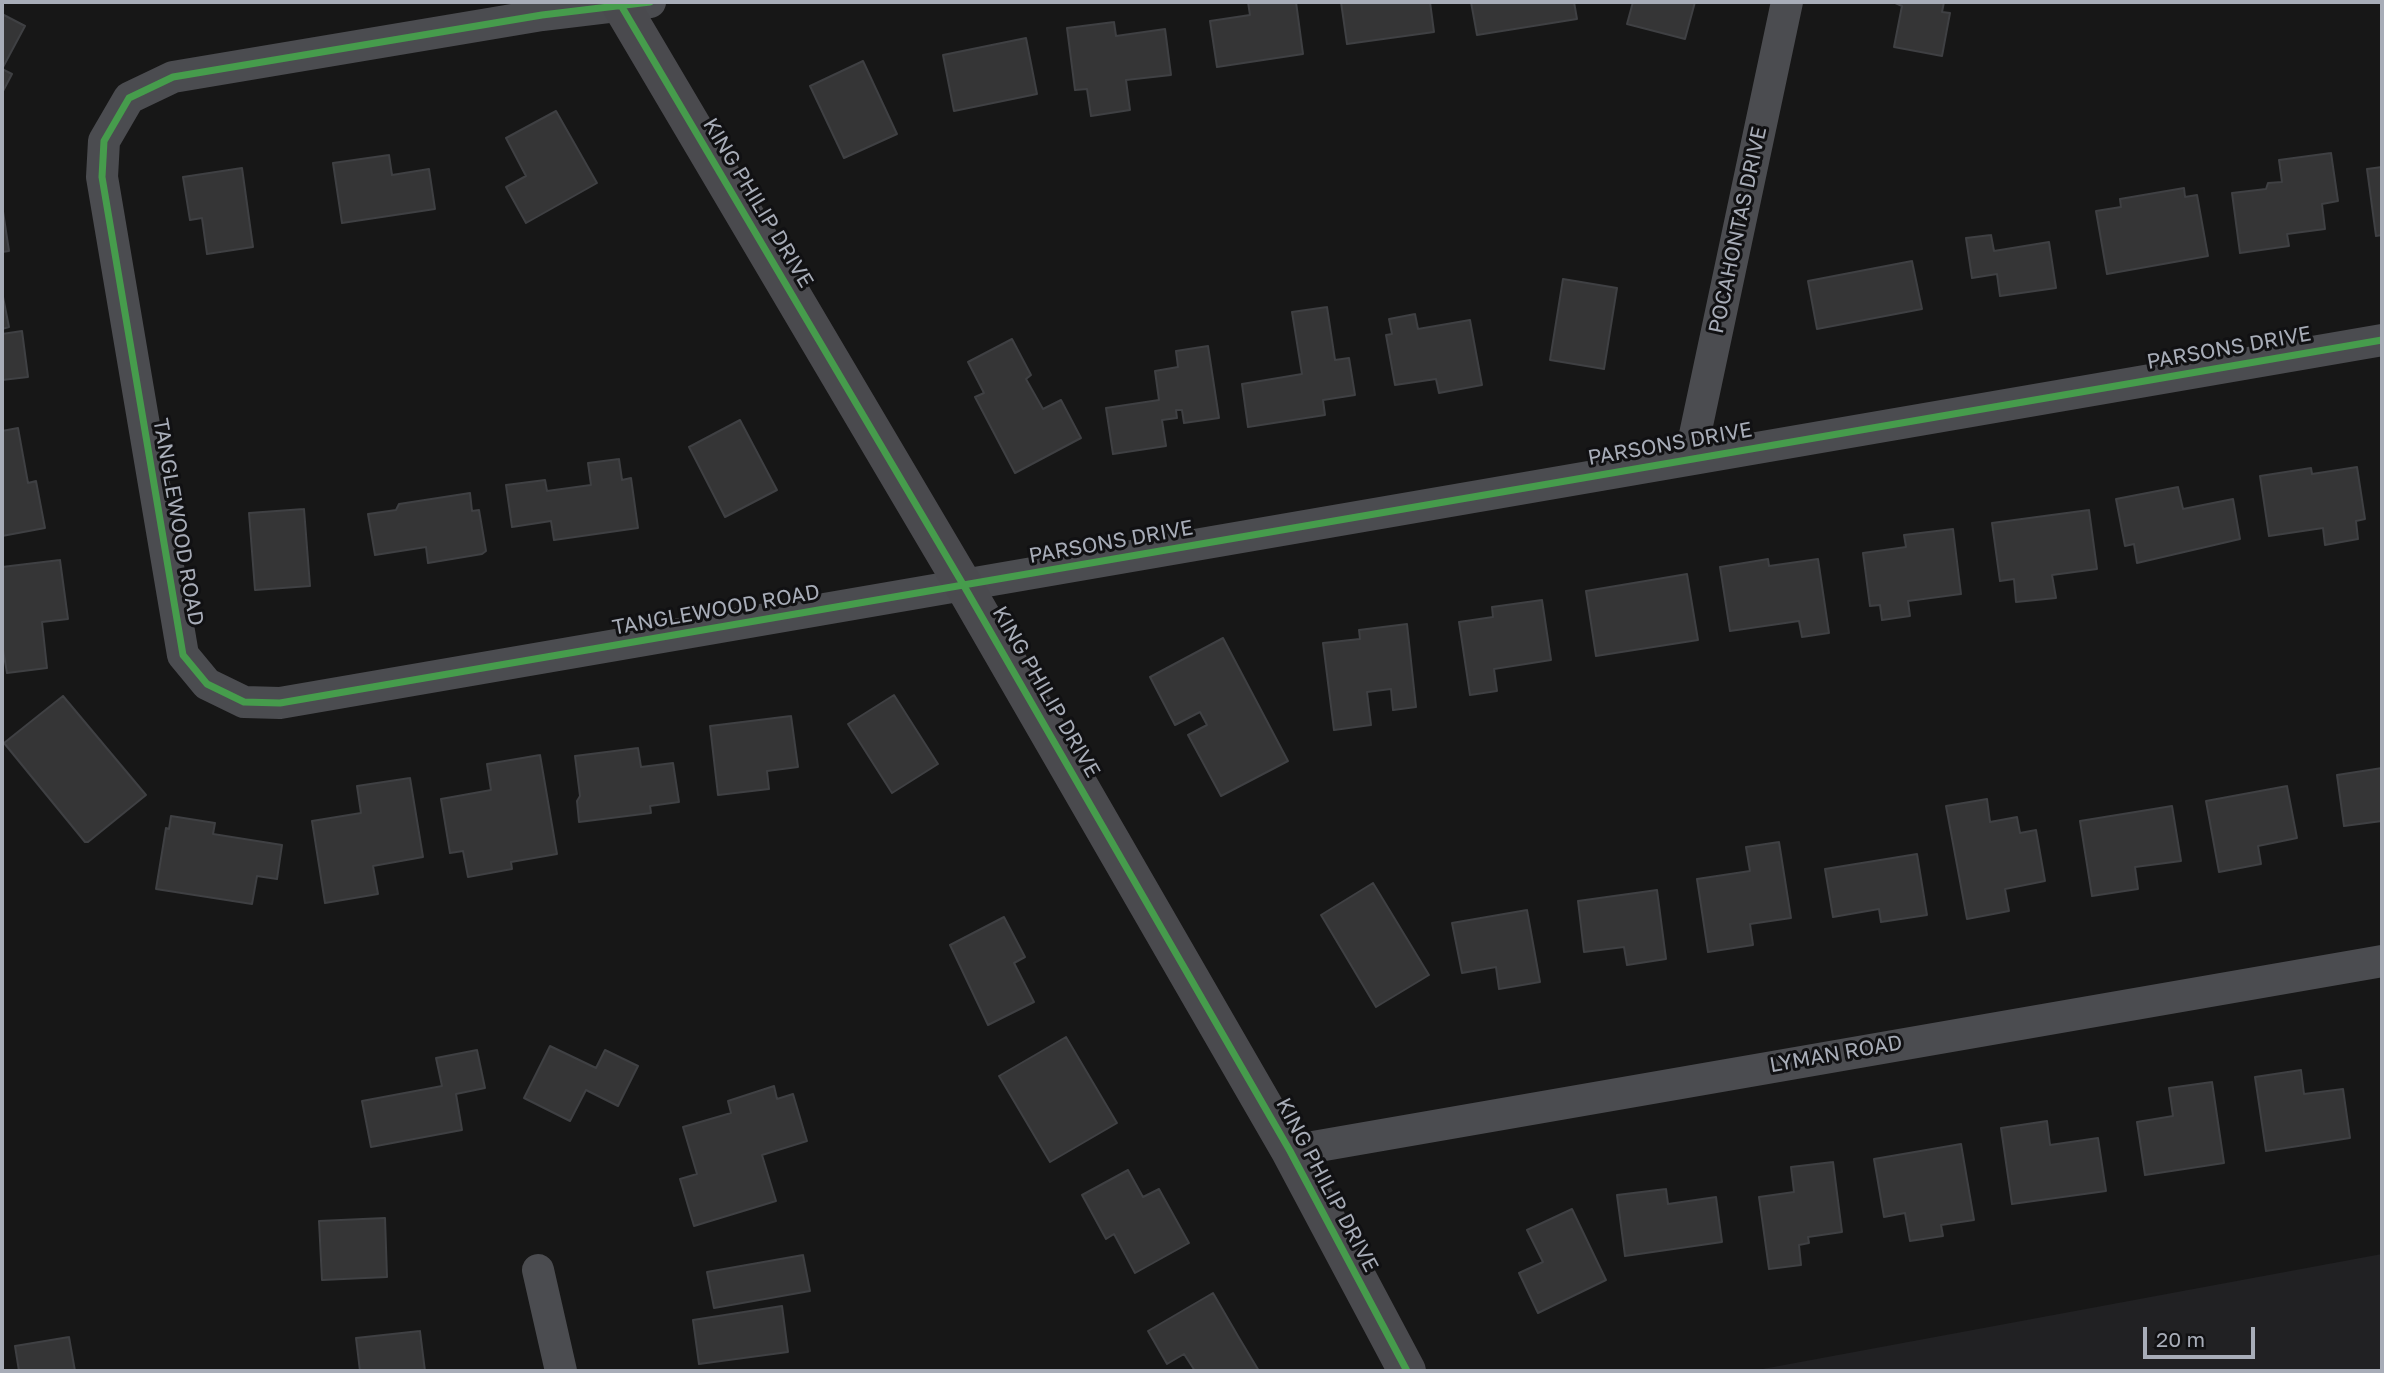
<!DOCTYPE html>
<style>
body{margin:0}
#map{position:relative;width:2384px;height:1373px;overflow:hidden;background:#171717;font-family:"Golos Text",sans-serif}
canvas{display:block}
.frame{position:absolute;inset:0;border:4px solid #a8adb8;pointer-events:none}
.scale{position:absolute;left:2143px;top:1327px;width:112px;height:32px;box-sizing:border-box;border:4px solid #a8adb8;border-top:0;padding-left:9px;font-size:21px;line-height:24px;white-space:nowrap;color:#a8adb8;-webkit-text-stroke:5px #111113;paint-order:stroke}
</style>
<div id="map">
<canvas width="2384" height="1373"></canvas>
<div class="frame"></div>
<div class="scale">20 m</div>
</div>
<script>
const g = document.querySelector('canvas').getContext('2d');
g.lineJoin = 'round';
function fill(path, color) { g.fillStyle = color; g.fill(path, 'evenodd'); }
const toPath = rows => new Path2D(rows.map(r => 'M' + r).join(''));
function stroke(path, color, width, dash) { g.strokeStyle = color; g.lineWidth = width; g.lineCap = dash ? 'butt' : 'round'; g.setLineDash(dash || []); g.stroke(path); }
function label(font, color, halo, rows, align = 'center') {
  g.font = font + ' "Golos Text",sans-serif'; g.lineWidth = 6; g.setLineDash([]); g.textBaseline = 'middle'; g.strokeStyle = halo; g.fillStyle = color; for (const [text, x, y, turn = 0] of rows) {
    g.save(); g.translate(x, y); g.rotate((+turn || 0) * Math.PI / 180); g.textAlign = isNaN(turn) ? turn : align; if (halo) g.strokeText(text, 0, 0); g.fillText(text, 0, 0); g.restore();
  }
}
fill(toPath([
 [2382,1254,2382,1371,1752,1371]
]), '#212123');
const building = toPath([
 [1248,2,1296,2,1303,54,1217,67,1210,21,1250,15,1248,2],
 [1341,2,1430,2,1434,32,1347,44,1341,2],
 [1471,2,1574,2,1577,19,1477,35,1471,2],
 [1633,2,1695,2,1685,39,1627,24,1633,2],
 [1893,2,1944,2,1942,12,1950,13,1942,56,1894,47,1902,6,1893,2],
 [2,14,25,26,2,69,12,74,2,93,2,14],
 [1114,22,1116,36,1165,29,1171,75,1126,80,1130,110,1091,116,1087,89,1075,90,1067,28,1114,22],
 [1026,38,1037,94,954,111,943,55,1026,38],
 [863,61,897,134,844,158,810,86,863,61],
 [556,111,597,183,526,223,506,187,526,176,506,138,556,111],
 [2331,153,2338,201,2322,204,2325,229,2287,234,2289,246,2240,253,2232,193,2266,189,2268,183,2282,182,2279,160,2331,153],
 [389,155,392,175,429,169,435,209,342,223,333,163,389,155],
 [2382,167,2382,235,2376,236,2367,169,2382,167],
 [242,168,253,247,207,254,202,218,190,220,183,177,242,168],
 [2184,188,2185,197,2197,195,2208,256,2107,274,2096,211,2121,207,2120,199,2184,188],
 [2,205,9,251,2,252,2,205],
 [1991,235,1994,251,2049,242,2056,288,2000,296,1997,274,1972,278,1966,238,1991,235],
 [1912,261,1922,309,1817,329,1808,281,1912,261],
 [1563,279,1617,288,1604,369,1550,360,1563,279],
 [2,292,9,327,2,329,2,292],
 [1327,307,1335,360,1349,358,1355,395,1323,400,1325,415,1248,427,1242,384,1302,374,1292,312,1327,307],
 [1415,314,1418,329,1470,320,1482,385,1439,393,1436,379,1395,385,1386,335,1392,334,1389,319,1415,314],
 [22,331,28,377,2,380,2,334,22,331],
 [1012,339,1031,375,1026,379,1043,409,1061,400,1081,438,1015,473,975,397,984,393,968,362,1012,339],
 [1208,346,1219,418,1184,423,1182,410,1176,410,1177,418,1162,420,1166,446,1113,454,1106,408,1159,400,1155,371,1178,367,1176,351,1208,346],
 [740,420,777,490,725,517,689,447,740,420],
 [18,428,28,483,36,481,45,528,2,536,2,431,18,428],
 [619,459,622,480,631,478,638,528,554,540,551,521,512,527,506,485,545,480,547,491,591,485,588,463,619,459],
 [2357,467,2365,519,2356,521,2358,539,2325,545,2323,528,2269,536,2260,476,2311,468,2312,474,2357,467],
 [2178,487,2183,509,2233,499,2240,539,2137,563,2134,544,2125,546,2116,499,2178,487],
 [470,493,472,511,479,510,486,551,482,554,428,563,426,547,375,555,368,514,396,510,399,504,470,493],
 [304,509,310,586,255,590,249,513,304,509],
 [2089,510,2097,569,2052,575,2056,598,2016,602,2014,579,2000,581,1992,523,2089,510],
 [1953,529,1961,594,1908,601,1910,616,1882,620,1880,605,1870,606,1863,553,1906,547,1904,535,1953,529],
 [1768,559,1769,566,1818,559,1829,633,1802,637,1799,621,1730,631,1720,567,1768,559],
 [60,560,68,619,42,622,47,668,7,673,2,644,2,567,60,560],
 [1687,574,1698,640,1596,656,1586,591,1687,574],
 [1542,600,1551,660,1494,669,1497,691,1470,695,1459,622,1493,617,1492,607,1542,600],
 [1407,624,1416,707,1393,710,1391,689,1367,692,1371,725,1334,730,1323,643,1360,639,1359,630,1407,624],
 [1223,638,1288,761,1221,796,1188,735,1207,725,1200,712,1175,725,1150,677,1223,638],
 [894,695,938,764,892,793,848,724,894,695],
 [63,696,146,795,88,842,85,842,4,743,63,696],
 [791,716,798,767,767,771,769,789,718,795,710,726,791,716],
 [638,748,641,767,673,763,679,802,650,806,651,813,579,822,577,801,580,796,575,756,638,748],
 [540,755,557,854,511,862,512,869,468,877,463,851,450,853,441,799,491,790,487,764,540,755],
 [2382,768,2382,821,2344,826,2337,775,2382,768],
 [410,778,423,857,373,866,378,894,325,903,312,821,361,813,357,786,410,778],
 [2287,786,2297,838,2258,846,2261,864,2219,872,2206,801,2287,786],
 [1987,799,1990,822,2017,817,2020,833,2036,830,2045,881,2005,889,2009,911,1967,919,1946,806,1987,799],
 [2172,806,2181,861,2135,867,2138,889,2092,896,2080,821,2172,806],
 [171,816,215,823,213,834,282,845,277,879,257,876,252,904,156,889,166,828,169,829,171,816],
 [1779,842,1791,918,1750,924,1753,945,1708,952,1697,879,1750,871,1746,847,1779,842],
 [1917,854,1927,915,1881,922,1879,909,1833,917,1825,869,1917,854],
 [1373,883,1429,975,1376,1007,1321,915,1373,883],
 [1657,890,1666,959,1627,965,1624,947,1584,952,1578,901,1657,890],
 [1527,910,1540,982,1499,989,1496,967,1462,973,1452,923,1527,910],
 [1004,917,1025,957,1014,963,1034,1002,988,1025,950,945,1004,917],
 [1066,1037,1117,1123,1050,1162,999,1076,1066,1037],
 [550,1046,596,1068,605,1050,638,1066,618,1106,586,1090,570,1121,524,1098,550,1046],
 [477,1050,485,1088,456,1094,462,1130,371,1147,362,1101,442,1086,436,1058,477,1050],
 [2301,1070,2304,1094,2343,1089,2350,1138,2266,1151,2255,1077,2301,1070],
 [2212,1082,2224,1163,2145,1175,2137,1122,2173,1116,2169,1088,2212,1082],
 [774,1086,777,1099,793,1094,807,1141,762,1155,776,1201,694,1226,680,1179,697,1174,683,1127,731,1113,728,1101,774,1086],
 [2047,1121,2050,1145,2098,1138,2106,1191,2012,1204,2001,1128,2047,1121],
 [1961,1144,1974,1220,1941,1225,1943,1236,1910,1241,1905,1213,1884,1217,1874,1159,1961,1144],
 [1833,1162,1842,1232,1808,1237,1809,1243,1799,1245,1801,1265,1769,1269,1759,1197,1794,1192,1791,1167,1833,1162],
 [1128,1170,1143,1197,1159,1189,1189,1243,1135,1273,1114,1234,1106,1239,1082,1195,1128,1170],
 [1666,1189,1668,1204,1716,1197,1722,1242,1625,1256,1617,1195,1666,1189],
 [1572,1209,1606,1280,1538,1313,1519,1273,1543,1262,1527,1230,1572,1209],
 [385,1218,387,1277,322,1280,319,1221,385,1218],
 [803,1255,810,1291,714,1308,707,1272,803,1255],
 [1213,1293,1238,1336,1259,1371,1195,1371,1184,1354,1167,1364,1148,1331,1213,1293],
 [782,1306,788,1352,699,1364,693,1320,782,1306],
 [420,1331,425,1371,360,1371,356,1338,420,1331],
 [69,1337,75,1371,19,1371,15,1346,69,1337]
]);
fill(building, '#353536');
stroke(building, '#3f4043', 2);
stroke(toPath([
 [650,2,542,15,173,77,129,98,104,141,102,177,183,655,207,684,244,702,280,703,2382,340],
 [1690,458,1787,2],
 [1290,1151,2382,961],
 [538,1270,561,1371]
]), '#4b4c50', 32);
stroke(toPath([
 [619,2,964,586,1290,1151,1407,1371]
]), '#4a4a4e', 38);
stroke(toPath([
 [619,2,964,586,1290,1151,1407,1371],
 [650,2,542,15,173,77,129,98,104,141,102,177,183,655,207,684,244,702,280,703,2382,340]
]), '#469c4c', 7);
label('21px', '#a8adb8', '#111113', [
 ["KING PHILIP DRIVE",758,203,59],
 ["POCAHONTAS DRIVE",1738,230,-78],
 ["PARSONS DRIVE",2229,348,-10],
 ["PARSONS DRIVE",1670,444,-10],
 ["TANGLEWOOD ROAD",178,522,80],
 ["PARSONS DRIVE",1111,542,-10],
 ["TANGLEWOOD ROAD",716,610,-10],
 ["KING PHILIP DRIVE",1046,692,60],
 ["LYMAN ROAD",1836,1054,-10],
 ["KING PHILIP DRIVE",1327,1185,62]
]);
</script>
